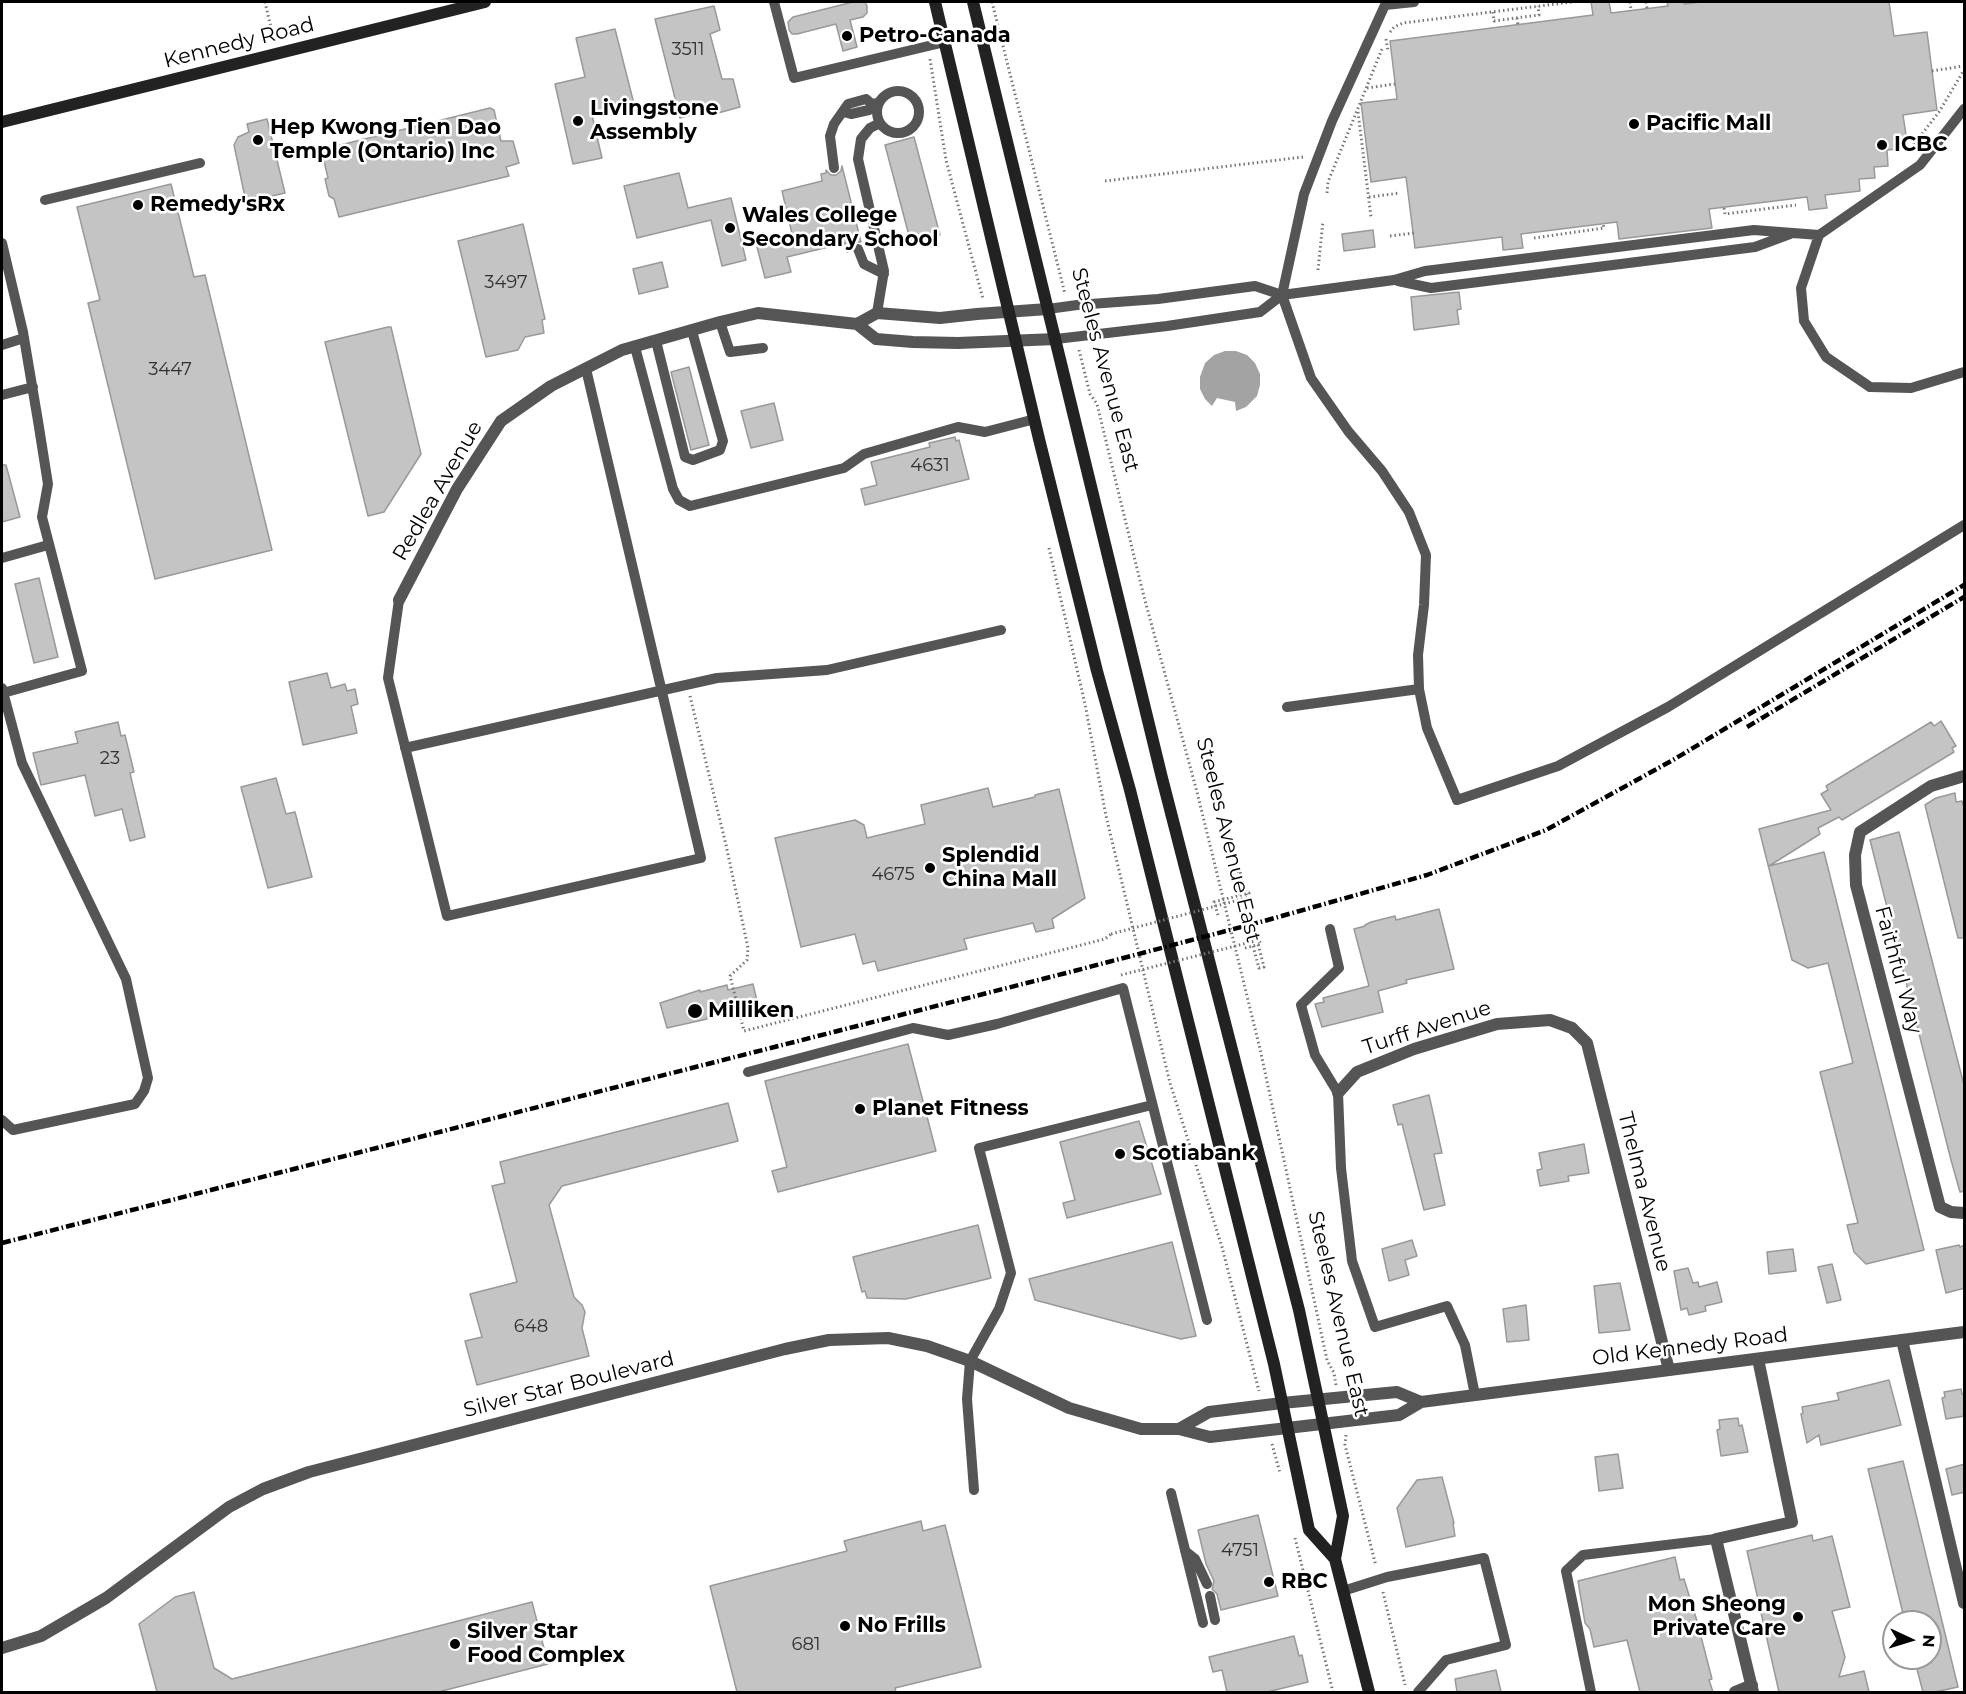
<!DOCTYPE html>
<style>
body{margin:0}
#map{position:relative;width:1966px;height:1694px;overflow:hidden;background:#fff;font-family:Montserrat,sans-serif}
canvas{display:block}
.frame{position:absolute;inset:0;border:3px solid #000;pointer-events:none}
.north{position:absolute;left:1882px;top:1610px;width:60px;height:60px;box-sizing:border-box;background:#fff;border:2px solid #999;border-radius:50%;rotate:94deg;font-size:16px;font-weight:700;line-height:24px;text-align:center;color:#000}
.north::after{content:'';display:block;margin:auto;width:21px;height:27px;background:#000;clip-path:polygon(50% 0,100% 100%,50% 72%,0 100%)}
</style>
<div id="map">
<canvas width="1966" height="1694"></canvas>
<div class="frame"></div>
<div class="north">N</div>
</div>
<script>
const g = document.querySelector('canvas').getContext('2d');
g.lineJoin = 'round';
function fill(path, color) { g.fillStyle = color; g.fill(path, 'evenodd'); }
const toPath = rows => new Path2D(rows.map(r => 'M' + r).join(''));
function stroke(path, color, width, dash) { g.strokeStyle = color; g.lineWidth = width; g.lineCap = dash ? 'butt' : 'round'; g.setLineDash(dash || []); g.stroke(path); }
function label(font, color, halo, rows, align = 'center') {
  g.font = font + ' Montserrat,sans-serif'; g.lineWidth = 5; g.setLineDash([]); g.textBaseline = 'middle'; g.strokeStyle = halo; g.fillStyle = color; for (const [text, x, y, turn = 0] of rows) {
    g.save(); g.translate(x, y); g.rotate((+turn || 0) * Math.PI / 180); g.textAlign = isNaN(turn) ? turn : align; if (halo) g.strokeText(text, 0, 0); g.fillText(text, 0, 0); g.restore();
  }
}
fill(toPath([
 [1225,351,1236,351,1247,355,1255,363,1260,374,1260,385,1257,396,1246,407,1236,411,1235,402,1217,398,1212,406,1205,399,1200,389,1200,377,1205,363,1214,355]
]), '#a3a3a3');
const building = toPath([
 [853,2,865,2,867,6,867,13,863,17,850,20,857,47,843,51,836,24,797,34,792,34,789,30,788,22,793,17,853,2],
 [1591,2,1609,2,1611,13,1668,6,1667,2,1684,2,1684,4,1701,2,1889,2,1894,36,1927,32,1937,110,1903,115,1908,148,1887,150,1888,166,1874,167,1875,178,1859,179,1860,191,1825,195,1827,208,1809,210,1807,197,1709,209,1712,228,1619,239,1617,222,1521,234,1523,248,1503,250,1502,237,1415,248,1406,177,1371,182,1361,103,1397,99,1390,41,1593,15,1591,2],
 [714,6,720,30,710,34,722,79,733,79,740,107,718,113,717,108,680,118,655,19,714,6],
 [615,29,634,104,592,115,602,158,573,164,555,84,585,77,576,38,615,29],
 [490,108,494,110,501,141,513,141,519,163,506,167,509,176,339,217,334,199,329,196,325,179,328,178,322,153,324,149,490,108],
 [267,119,285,193,246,202,234,145,238,137,249,132,247,124,267,119],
 [914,137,940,235,911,243,885,145,914,137],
 [842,166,861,242,855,242,852,245,851,251,847,252,845,243,787,257,791,272,765,278,757,247,793,238,782,191,822,181,821,174,826,173,826,170,831,175,836,175,841,171,842,166],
 [679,173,688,208,731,198,746,260,722,266,711,220,637,238,624,186,679,173],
 [171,184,194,277,205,275,272,550,155,579,88,303,100,300,77,207,171,184],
 [523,224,545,319,542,320,544,333,525,337,518,350,486,357,458,241,523,224],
 [1373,230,1375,247,1344,251,1342,234,1373,230],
 [662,262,668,287,639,294,633,269,662,262],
 [1459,292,1461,309,1457,310,1459,324,1414,330,1411,297,1459,292],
 [388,327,391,327,421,454,384,512,368,516,325,342,388,327],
 [689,367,709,445,691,450,671,372,689,367],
 [774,403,783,440,751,448,741,411,774,403],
 [955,437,956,441,959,440,969,479,865,505,861,489,877,485,871,462,930,447,929,443,955,437],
 [2,465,6,465,20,517,2,522,2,465],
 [39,578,58,657,34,663,15,584,39,578],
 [327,673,331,688,345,684,347,691,355,689,358,704,351,706,357,733,303,745,289,682,327,673],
 [1941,721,1956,746,1952,748,1954,752,1842,820,1839,817,1818,828,1820,834,1769,866,1824,852,1924,1250,1866,1264,1854,1252,1847,1225,1858,1223,1820,1072,1853,1063,1828,963,1808,968,1792,960,1759,829,1831,810,1821,794,1828,790,1826,786,1931,722,1934,726,1941,721],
 [118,722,121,736,125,735,134,772,130,773,145,837,130,841,122,809,95,816,85,775,41,785,33,753,78,743,75,732,118,722],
 [276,778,286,814,295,812,312,877,268,888,241,787,276,778],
 [988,788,993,807,1035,797,1035,795,1059,789,1085,898,1052,919,1054,928,1036,932,1033,923,964,939,967,949,878,971,875,961,863,964,855,934,801,947,775,838,855,820,864,825,867,838,925,824,921,805,988,788],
 [1955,793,1956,802,1962,801,1965,811,1965,938,1958,938,1925,805,1936,798,1955,793],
 [1899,832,1965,1089,1965,1191,1960,1192,1951,1160,1870,840,1899,832],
 [1439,909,1454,969,1406,980,1407,983,1378,991,1383,1012,1322,1027,1315,1004,1324,1002,1323,998,1369,986,1354,929,1365,926,1365,925,1371,922,1395,916,1396,920,1439,909],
 [753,984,757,1001,733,1006,734,1010,707,1017,707,1019,667,1028,660,1003,700,990,700,992,727,985,728,990,753,984],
 [908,1044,936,1151,778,1192,772,1171,787,1167,765,1081,908,1044],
 [1429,1095,1442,1153,1434,1154,1435,1159,1445,1205,1424,1210,1402,1124,1398,1125,1393,1105,1429,1095],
 [728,1103,738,1141,562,1186,549,1205,574,1297,582,1305,585,1312,582,1328,589,1356,477,1385,465,1341,482,1337,470,1294,517,1282,492,1186,505,1183,500,1162,728,1103],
 [1139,1121,1161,1194,1067,1218,1063,1203,1075,1200,1060,1142,1139,1121],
 [1584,1144,1589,1173,1568,1176,1569,1181,1540,1186,1537,1170,1542,1169,1539,1153,1584,1144],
 [978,1225,991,1278,906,1299,867,1298,865,1291,862,1292,853,1257,978,1225],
 [1412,1240,1417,1256,1405,1260,1409,1275,1389,1281,1382,1249,1412,1240],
 [1172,1242,1196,1336,1181,1339,1035,1300,1029,1279,1172,1242],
 [1959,1245,1960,1247,1965,1245,1965,1288,1946,1293,1936,1250,1959,1245],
 [1793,1249,1796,1271,1769,1274,1767,1252,1793,1249],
 [1832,1264,1841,1300,1827,1303,1818,1267,1832,1264],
 [1688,1268,1693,1283,1698,1282,1699,1287,1717,1282,1722,1302,1705,1306,1706,1311,1689,1315,1687,1308,1681,1310,1674,1271,1688,1268],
 [1620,1283,1630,1330,1599,1333,1594,1286,1620,1283],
 [1526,1305,1529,1340,1507,1342,1503,1309,1526,1305],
 [1889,1380,1901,1425,1821,1445,1819,1435,1807,1443,1801,1414,1803,1413,1802,1407,1839,1400,1837,1393,1889,1380],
 [1961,1389,1962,1394,1965,1394,1965,1416,1946,1419,1942,1398,1945,1397,1944,1392,1961,1389],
 [1738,1418,1739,1426,1742,1425,1748,1452,1721,1456,1717,1430,1720,1429,1719,1420,1738,1418],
 [1618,1454,1623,1488,1599,1491,1595,1457,1618,1454],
 [1903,1461,1958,1687,1935,1692,1923,1692,1914,1658,1930,1658,1930,1622,1905,1622,1868,1469,1903,1461],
 [1965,1464,1965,1492,1952,1495,1946,1469,1965,1464],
 [1442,1477,1454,1523,1453,1523,1455,1536,1406,1547,1397,1508,1417,1480,1442,1477],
 [1258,1515,1278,1596,1221,1610,1217,1594,1212,1589,1214,1581,1206,1564,1198,1530,1258,1515],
 [921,1521,923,1531,945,1525,981,1667,895,1688,896,1692,737,1692,710,1586,847,1551,844,1541,921,1521],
 [1812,1535,1813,1541,1832,1536,1850,1607,1832,1611,1845,1657,1839,1677,1864,1671,1869,1692,1779,1692,1747,1551,1812,1535],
 [1675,1557,1680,1580,1684,1579,1697,1621,1712,1679,1709,1680,1713,1692,1640,1692,1627,1640,1594,1647,1590,1629,1585,1623,1578,1581,1675,1557],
 [194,1592,214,1668,232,1679,532,1602,548,1664,438,1692,157,1692,139,1624,175,1597,194,1592],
 [1294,1636,1299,1656,1302,1655,1308,1682,1267,1692,1227,1692,1222,1670,1213,1672,1209,1657,1294,1636],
 [1496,1670,1501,1692,1457,1692,1455,1679,1496,1670]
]);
fill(building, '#c4c4c4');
stroke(building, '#999', 1.5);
stroke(toPath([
 [265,2,274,41],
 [992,2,1065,294],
 [1630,2,1631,10],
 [1646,2,1647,8],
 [1493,12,1494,21,1523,17,1539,15,1538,6],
 [1517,18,1518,25],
 [1390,32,1394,27,1403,23,1572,2],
 [1386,39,1388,51],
 [930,59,946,160,983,299],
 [1932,71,1964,66],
 [1367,88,1395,84],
 [1358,112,1371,217],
 [1911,148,1939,112,1964,70],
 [1105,181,1303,157],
 [1327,193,1328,182,1382,49],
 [1369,197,1400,193],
 [1724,208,1725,214,1796,205],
 [1390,236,1414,233],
 [1534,238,1604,228,1603,223],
 [1318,270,1323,221],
 [1079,350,1090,394,1097,404,1143,593,1197,792,1260,1049,1327,1360,1334,1373,1336,1385],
 [1049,548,1085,704,1106,816,1170,1083,1222,1247,1259,1391],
 [690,696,726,845,748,948,747,960,730,976,744,1031,1105,939,1111,934],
 [1240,895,1233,873,1240,871,1247,898],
 [1218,915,1214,902,1249,893,1250,897],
 [1253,946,1259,968,1264,967,1257,940],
 [1245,948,1261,944,1259,940],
 [1346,1435,1345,1445,1376,1566],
 [1272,1444,1280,1473],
 [1295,1538,1333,1692],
 [1383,1592,1405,1685]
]), '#777', 3, [1.5, 3]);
stroke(toPath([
 [774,2,794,78,945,42],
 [1414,2,1385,5,1332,121,1304,194,1282,295,1311,378,1348,431,1382,471,1409,512,1426,555,1424,605,1418,655,1419,689,1427,728,1457,800,1558,766,1668,707,1964,525],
 '877 112a21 21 0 1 1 42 0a21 21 0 1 1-42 0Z',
 [844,112,851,114,869,110,872,104,878,103],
 [834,168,830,136,834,124,848,104,866,99,872,104],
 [45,200,200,163],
 [1819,235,1801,288,1804,321,1826,357,1870,387,1911,388,1964,372],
 [2,243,23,332,38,421,48,484,42,517,82,671,3,693],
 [858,249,864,264,884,274],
 [1398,281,1431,288,1755,247,1790,234],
 [1048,309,1077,305,1158,299,1255,286,1282,295,1394,280,1425,271,1754,230,1819,235,1920,165,1964,109],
 [877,313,884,271,858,159,861,139,870,128,880,123],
 [720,322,730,352,763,348],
 [1056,339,1167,326,1260,312,1282,295],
 [656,341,685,457,693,460,720,450,723,441,692,331],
 [2,345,24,338],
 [635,347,673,489,679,500,690,506,844,468,864,454,958,427,985,432,1035,419],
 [2,395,33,387],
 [2,558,48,545],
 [399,600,388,678,447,916,701,858,586,369],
 [2,688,22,763,126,979,148,1078,144,1091,135,1104,13,1130,2,1120],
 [1287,707,1419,689],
 [405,748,717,678,827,670,1001,630],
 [1330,929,1339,968,1301,1005,1315,1055,1338,1093,1341,1168,1352,1261,1375,1327,1447,1306,1465,1345,1475,1395],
 [748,1072,913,1028,948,1035,997,1024,1123,988,1207,1320],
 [974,1490,967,1399,970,1361,999,1309,1011,1273,979,1148,1152,1105],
 [1171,1493,1203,1623],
 [1185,1551,1195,1559,1207,1584],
 [1343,1591,1387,1577,1484,1558,1506,1645,1446,1660,1418,1692],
 [1210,1596,1215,1620],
 [1591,1692,1566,1571,1583,1555,1716,1539]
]), '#555', 10);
stroke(toPath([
 [857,324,877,313,940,318,977,314,1048,309],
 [399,600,457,489,501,421,551,386,622,350,720,322,758,313,857,324,876,339,913,342,958,343,1056,339],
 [1964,776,1931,786,1860,832,1855,855,1856,885,1940,1207,1951,1212,1964,1213],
 [1338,1093,1357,1072,1414,1049,1497,1024,1550,1020,1572,1028,1587,1043,1669,1370],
 [1902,1340,1964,1603],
 [1735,1692,1752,1685],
 [1753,1692,1716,1539,1792,1522,1758,1359]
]), '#555', 12);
stroke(toPath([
 [1179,1429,1209,1412,1282,1403,1397,1392,1421,1402],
 [2,1648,41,1636,106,1598,229,1507,263,1489,309,1472,785,1349,829,1340,888,1338,927,1346,970,1361,1069,1408,1141,1429,1179,1429,1210,1437,1399,1415,1421,1402,1964,1332]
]), '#555', 12);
stroke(toPath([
 [935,2,1039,439,1097,671,1130,790,1274,1364,1309,1530,1335,1559],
 [973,2,1162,778,1299,1310,1343,1516,1335,1559,1369,1692],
 [2,122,485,2]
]), '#222', 12);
stroke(toPath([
 [1747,727,1964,597],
 [2,1243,1074,971,1264,921,1427,875,1546,830,1673,760,1964,585]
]), '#000', 4.5, [9, 3, 1.5, 3]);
stroke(toPath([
 [1111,934,1250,897],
 [1121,975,1259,940]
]), '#777', 3, [1.5, 3]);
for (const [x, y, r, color] of [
 [847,36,6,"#000"],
 [578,121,6,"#000"],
 [1634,124,6,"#000"],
 [258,140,6,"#000"],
 [1882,145,6,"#000"],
 [138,205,6,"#000"],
 [730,228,6,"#000"],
 [930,868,6,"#000"],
 [695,1011,8,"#000"],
 [860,1109,6,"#000"],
 [1120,1154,6,"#000"],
 [1269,1582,6,"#000"],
 [1798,1617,6,"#000"],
 [845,1626,6,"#000"],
 [455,1644,6,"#000"]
]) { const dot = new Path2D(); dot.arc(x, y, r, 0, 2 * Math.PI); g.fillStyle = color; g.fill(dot); stroke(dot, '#fff', 2); }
label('18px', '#313131', null, [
 ["3511",688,50],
 ["3497",506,283],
 ["3447",170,370],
 ["4631",930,466],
 ["23",110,759],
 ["4675",893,875],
 ["648",531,1327],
 ["4751",1240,1551],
 ["681",806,1645]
]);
label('bold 21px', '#000', '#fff', [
 ["Petro-Canada",859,36],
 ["Livingstone",590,109],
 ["Assembly",590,133],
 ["Pacific Mall",1646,124],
 ["Hep Kwong Tien Dao",270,128],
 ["Temple (Ontario) Inc",270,152],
 ["ICBC",1894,145],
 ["Remedy'sRx",150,205],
 ["Wales College",742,216],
 ["Secondary School",742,240],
 ["Splendid",942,856],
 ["China Mall",942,880],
 ["Milliken",708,1011],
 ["Planet Fitness",872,1109],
 ["Scotiabank",1132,1154],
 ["RBC",1281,1582],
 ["Mon Sheong",1786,1605,"right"],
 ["Private Care",1786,1629,"right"],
 ["No Frills",857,1626],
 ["Silver Star",467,1632],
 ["Food Complex",467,1656]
], 'left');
label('21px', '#000', '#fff', [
 ["Kennedy Road",239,43,-14],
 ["Steeles Avenue East",1105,370,75],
 ["Redlea Avenue",438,491,-60],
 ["Steeles Avenue East",1228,840,76],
 ["Faithful Way",1898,970,75],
 ["Turff Avenue",1427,1028,-18],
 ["Thelma Avenue",1644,1192,76],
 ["Steeles Avenue East",1338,1314,77],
 ["Old Kennedy Road",1690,1347,-7],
 ["Silver Star Boulevard",569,1385,-14]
]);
</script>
